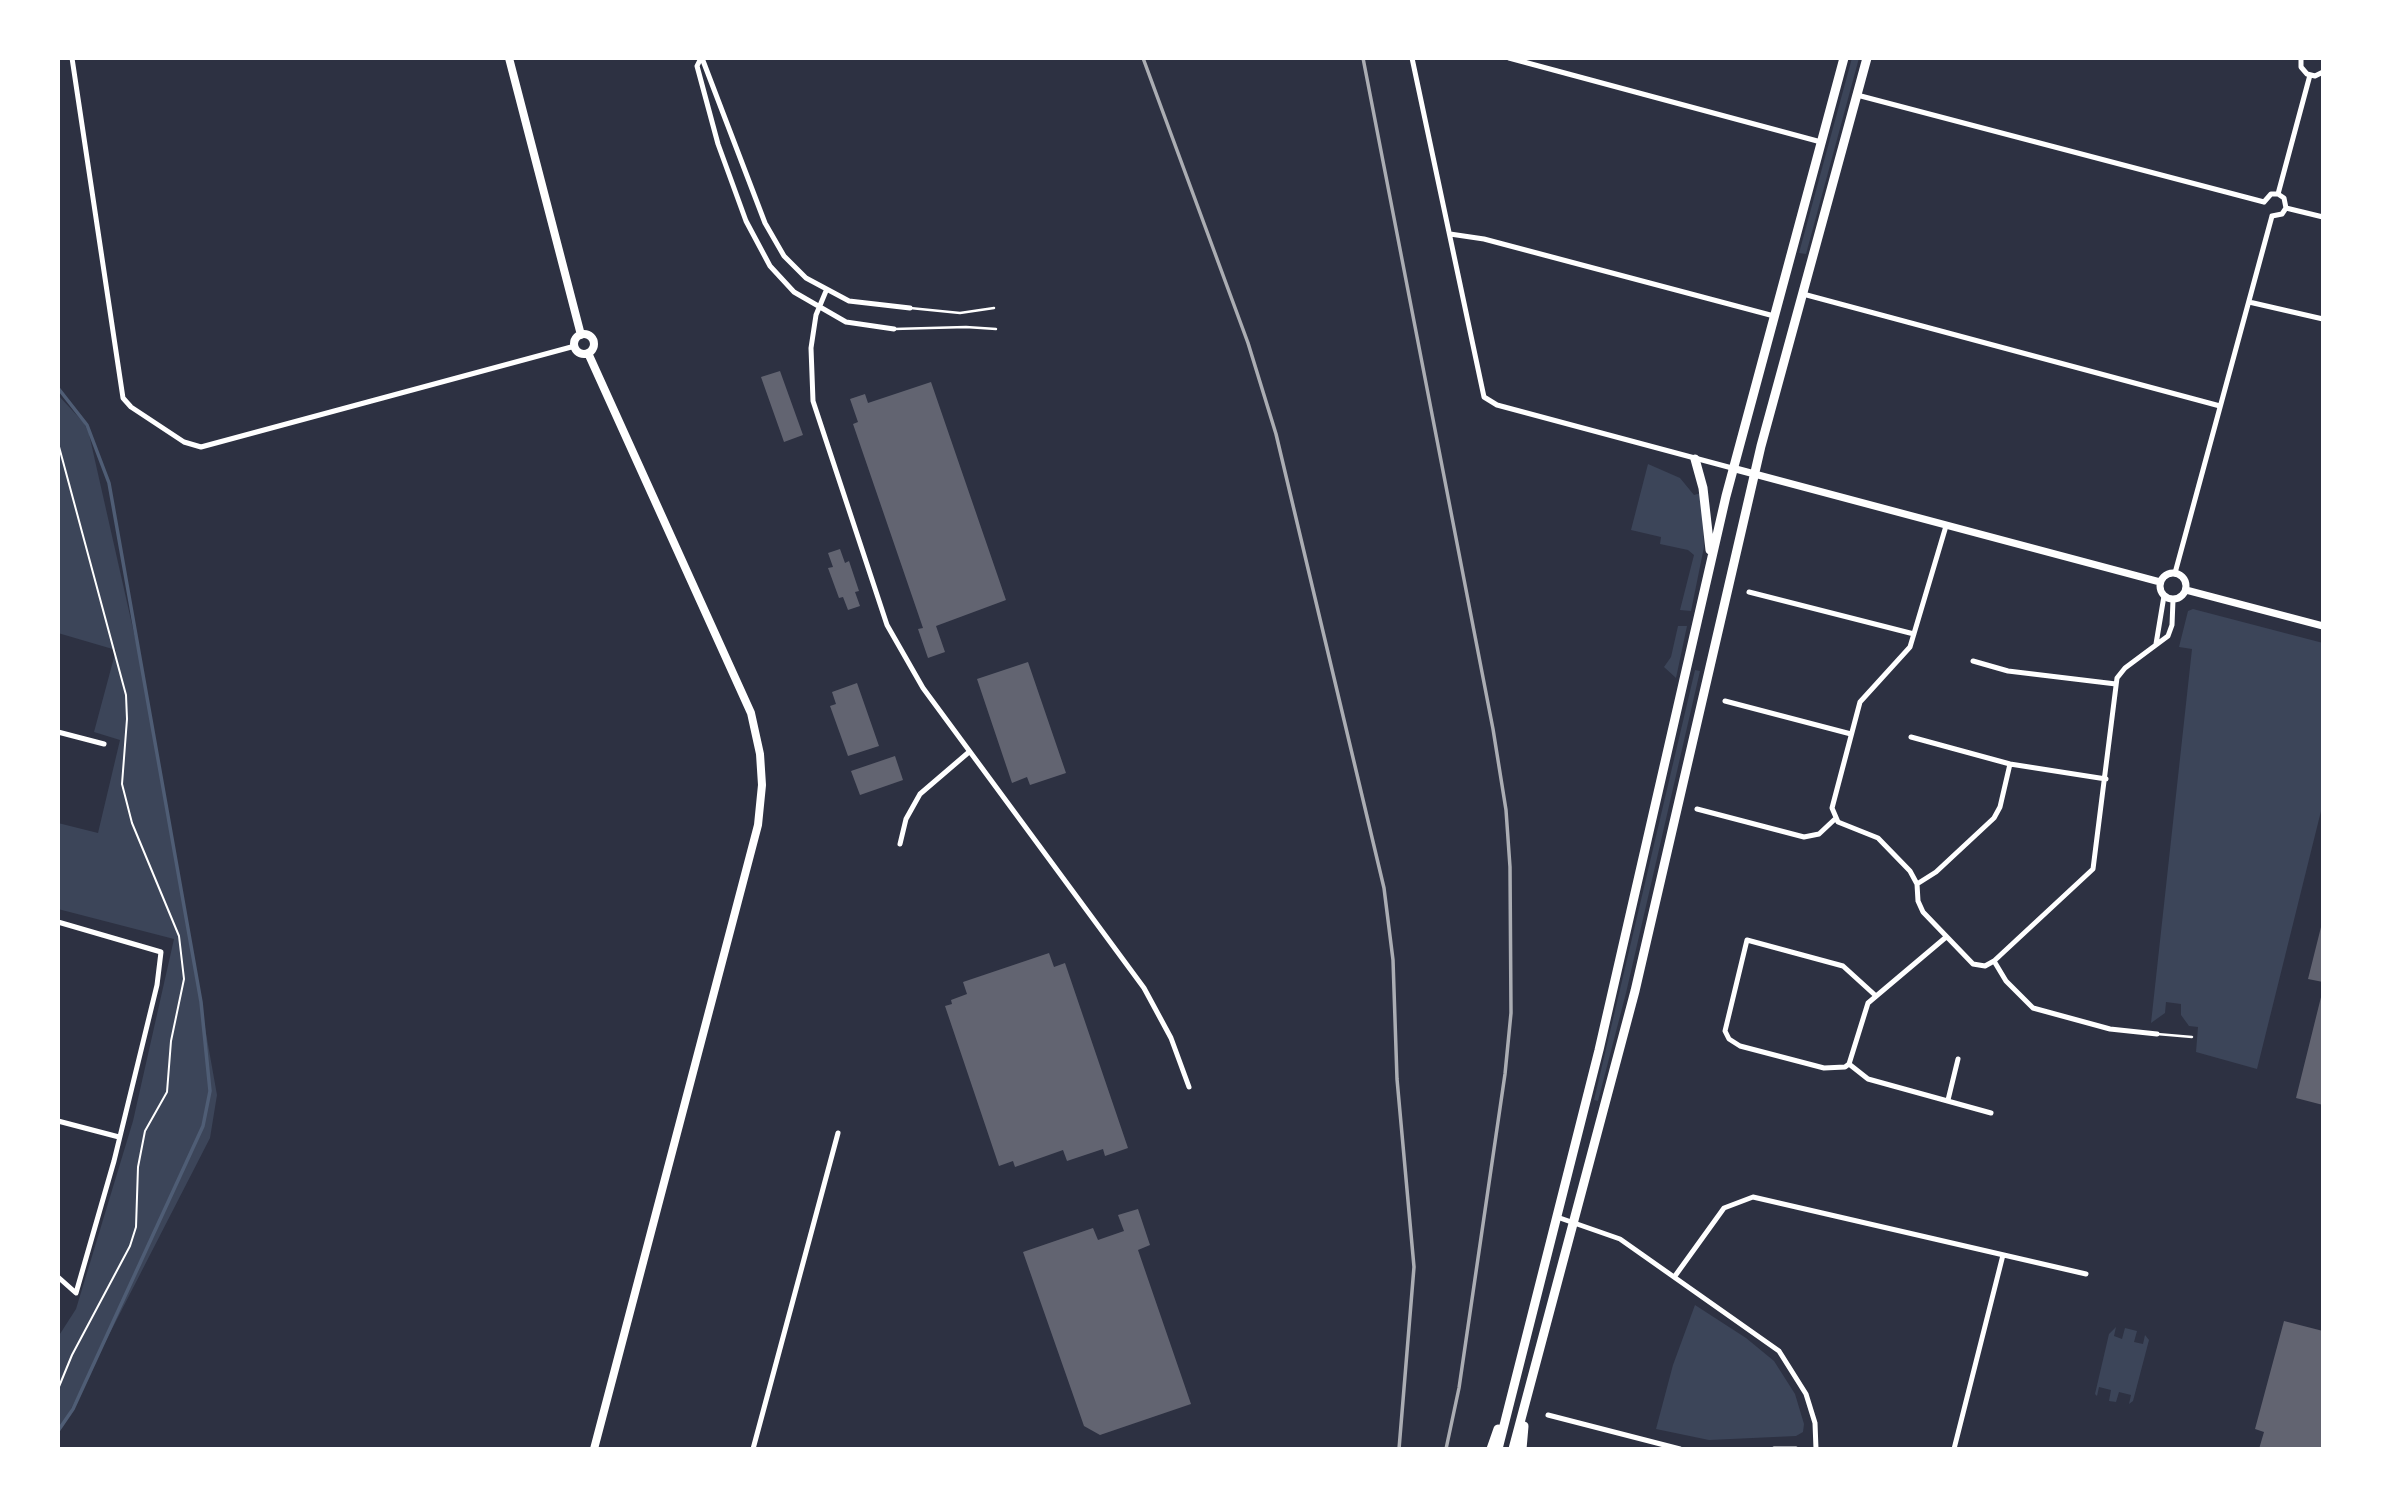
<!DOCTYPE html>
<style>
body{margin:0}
#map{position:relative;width:2381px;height:1507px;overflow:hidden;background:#2d3142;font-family:"Sofia Sans Condensed",sans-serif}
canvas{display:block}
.frame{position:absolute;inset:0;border:60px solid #fff;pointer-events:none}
</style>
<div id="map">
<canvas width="2381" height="1507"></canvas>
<div class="frame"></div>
</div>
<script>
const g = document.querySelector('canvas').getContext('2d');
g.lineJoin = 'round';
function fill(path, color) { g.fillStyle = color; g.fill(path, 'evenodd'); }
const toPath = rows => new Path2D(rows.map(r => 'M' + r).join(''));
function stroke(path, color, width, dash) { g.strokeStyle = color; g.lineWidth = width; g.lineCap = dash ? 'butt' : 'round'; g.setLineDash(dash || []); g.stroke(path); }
fill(toPath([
 [1852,58,1859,58,1806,254,1799,253],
 [58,395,84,423,89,434,138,651,217,1095,210,1138,58,1434,58,1337,76,1309,133,1121,174,939,58,909,58,823,98,833,120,740,94,732,116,650,58,633],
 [1648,464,1680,478,1694,495,1701,493,1704,547,1691,611,1680,610,1694,555,1688,550,1660,544,1661,537,1631,530],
 [2193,609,2323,643,2323,803,2257,1069,2196,1052,2198,1027,2189,1026,2181,1015,2181,1004,2166,1002,2165,1013,2151,1023,2192,649,2179,647,2188,611],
 [1678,626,1687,626,1676,678,1664,667,1671,657],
 [1695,670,1700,671,1626,993,1598,1101,1594,1100],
 [1695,1305,1746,1338,1774,1361,1795,1394,1804,1424,1803,1432,1796,1436,1709,1440,1656,1429,1673,1365],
 [2116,1327,2114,1336,2122,1339,2125,1328,2137,1331,2134,1342,2143,1344,2145,1335,2149,1340,2133,1401,2129,1404,2131,1395,2119,1392,2116,1402,2109,1401,2111,1390,2099,1387,2097,1396,2095,1394,2109,1334]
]), '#3c4559');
stroke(toPath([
 [58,388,87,425,109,483,201,1002,210,1091,203,1126,73,1409,58,1431]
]), '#4f5d75', 3.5);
fill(toPath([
 [780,371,803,435,784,442,761,377],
 [931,382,1006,600,936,626,945,652,928,658,918,629,923,628,853,424,858,422,850,399,865,394,868,403],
 [840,549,845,563,849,561,859,591,855,592,860,606,848,610,843,597,839,598,828,568,833,567,828,553],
 [1028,662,1066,773,1030,785,1027,777,1012,783,977,679],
 [857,683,879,746,848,756,830,706,836,704,832,692],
 [895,756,903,780,860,795,851,771],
 [2322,923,2323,923,2323,982,2308,979],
 [1049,953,1054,967,1065,963,1128,1148,1105,1156,1103,1149,1067,1161,1063,1150,1015,1167,1013,1161,999,1166,945,1006,952,1004,951,1000,967,994,963,982],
 [2322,993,2323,993,2323,1105,2296,1098],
 [1138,1209,1150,1245,1138,1250,1191,1404,1100,1435,1084,1426,1023,1252,1093,1228,1098,1240,1124,1231,1118,1215],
 [2284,1321,2323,1331,2323,1449,2259,1449,2264,1432,2255,1429]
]), '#626471');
stroke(toPath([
 [58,443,126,695,127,719,122,784,132,823,179,936,184,979,171,1041,167,1092,145,1131,138,1167,136,1227,130,1246,72,1355,58,1389]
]), '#fff', 2);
stroke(toPath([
 [910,308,960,313,994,308],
 [894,329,966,327,996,329],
 [2157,1034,2192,1037]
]), '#fff', 2.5);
stroke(toPath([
 [72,58,123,398,131,407,184,442,201,447,575,346],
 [701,58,697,66,718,144,746,221,770,266,794,292,846,322,894,329],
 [702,58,765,223,784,256,806,278,849,301,910,308],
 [1412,58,1484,397,1497,405,1732,468],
 [1509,58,1821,142],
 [2301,58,2301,67,2307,74,2315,76,2323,72],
 [1857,95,2264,202],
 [2278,194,2310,75],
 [2278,194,2284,198,2286,208],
 [2264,202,2271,194,2278,194],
 [2286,208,2323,217],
 [2272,216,2282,214,2286,208],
 [1450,234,1484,239,1774,316],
 [826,291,816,315,811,348,813,401,887,625,923,688,1144,988,1171,1038,1189,1087],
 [1803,294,2220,406],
 [2249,302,2323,319],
 [1946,526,1910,647,1860,702,1832,808,1838,822,1878,838,1910,871,1917,884,1918,901,1923,912,1973,964,1985,966,1994,961,2093,869,2117,678,2125,668,2168,636,2172,625,2173,600],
 [2175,573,2272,216],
 [1749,592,1914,634],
 [2156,644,2164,596],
 [1973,661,2008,671,2116,684],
 [1725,701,1851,734],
 [58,732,104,744],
 [1911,737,2010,764,2106,779],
 [1697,809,1804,837,1819,834,1835,819],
 [900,844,906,819,920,794,969,752],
 [1917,884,1936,872,1994,818,2000,807,2010,764],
 [58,922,161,952,157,985,114,1161,76,1293,58,1277],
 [1994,961,2006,981,2033,1008,2110,1029,2157,1034],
 [1876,996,1843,966,1747,940,1725,1031,1729,1039,1740,1046,1824,1068,1845,1067,1849,1064,1868,1003,1945,938],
 [1849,1064,1868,1079,1991,1113],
 [1948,1100,1958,1059],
 [58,1121,119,1137],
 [1557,1217,1620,1239,1779,1351,1806,1394,1815,1423,1816,1449],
 [1675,1276,1724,1208,1753,1197,2086,1274],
 [1548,1415,1680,1449],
 [753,1449,838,1133],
 [1774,1449,1796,1449],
 [1954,1449,2003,1255]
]), '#fff', 5);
stroke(toPath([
 [1732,468,2160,582],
 '2160 586a13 13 0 1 1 26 0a13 13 0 1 1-26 0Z',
 [2186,590,2323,626]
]), '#fff', 7);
stroke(toPath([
 [509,58,581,335],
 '574 344a10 10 0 1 1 20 0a10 10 0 1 1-20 0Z',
 [588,353,751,713,760,754,762,785,758,825,594,1449]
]), '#fff', 8);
stroke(toPath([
 [1695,459,1703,488,1710,550],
 [1491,1449,1498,1429],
 [1498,1449,1599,1050,1726,496,1844,58],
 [1513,1449,1635,991,1761,446,1867,58],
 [1522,1449,1524,1426]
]), '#fff', 9);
stroke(toPath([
 [1143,58,1248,343,1276,434,1384,888,1393,960,1397,1079,1414,1267,1399,1449],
 [1363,58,1493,729,1506,810,1510,867,1511,1013,1505,1074,1459,1388,1446,1449]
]), '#abadb3', 3.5);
</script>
